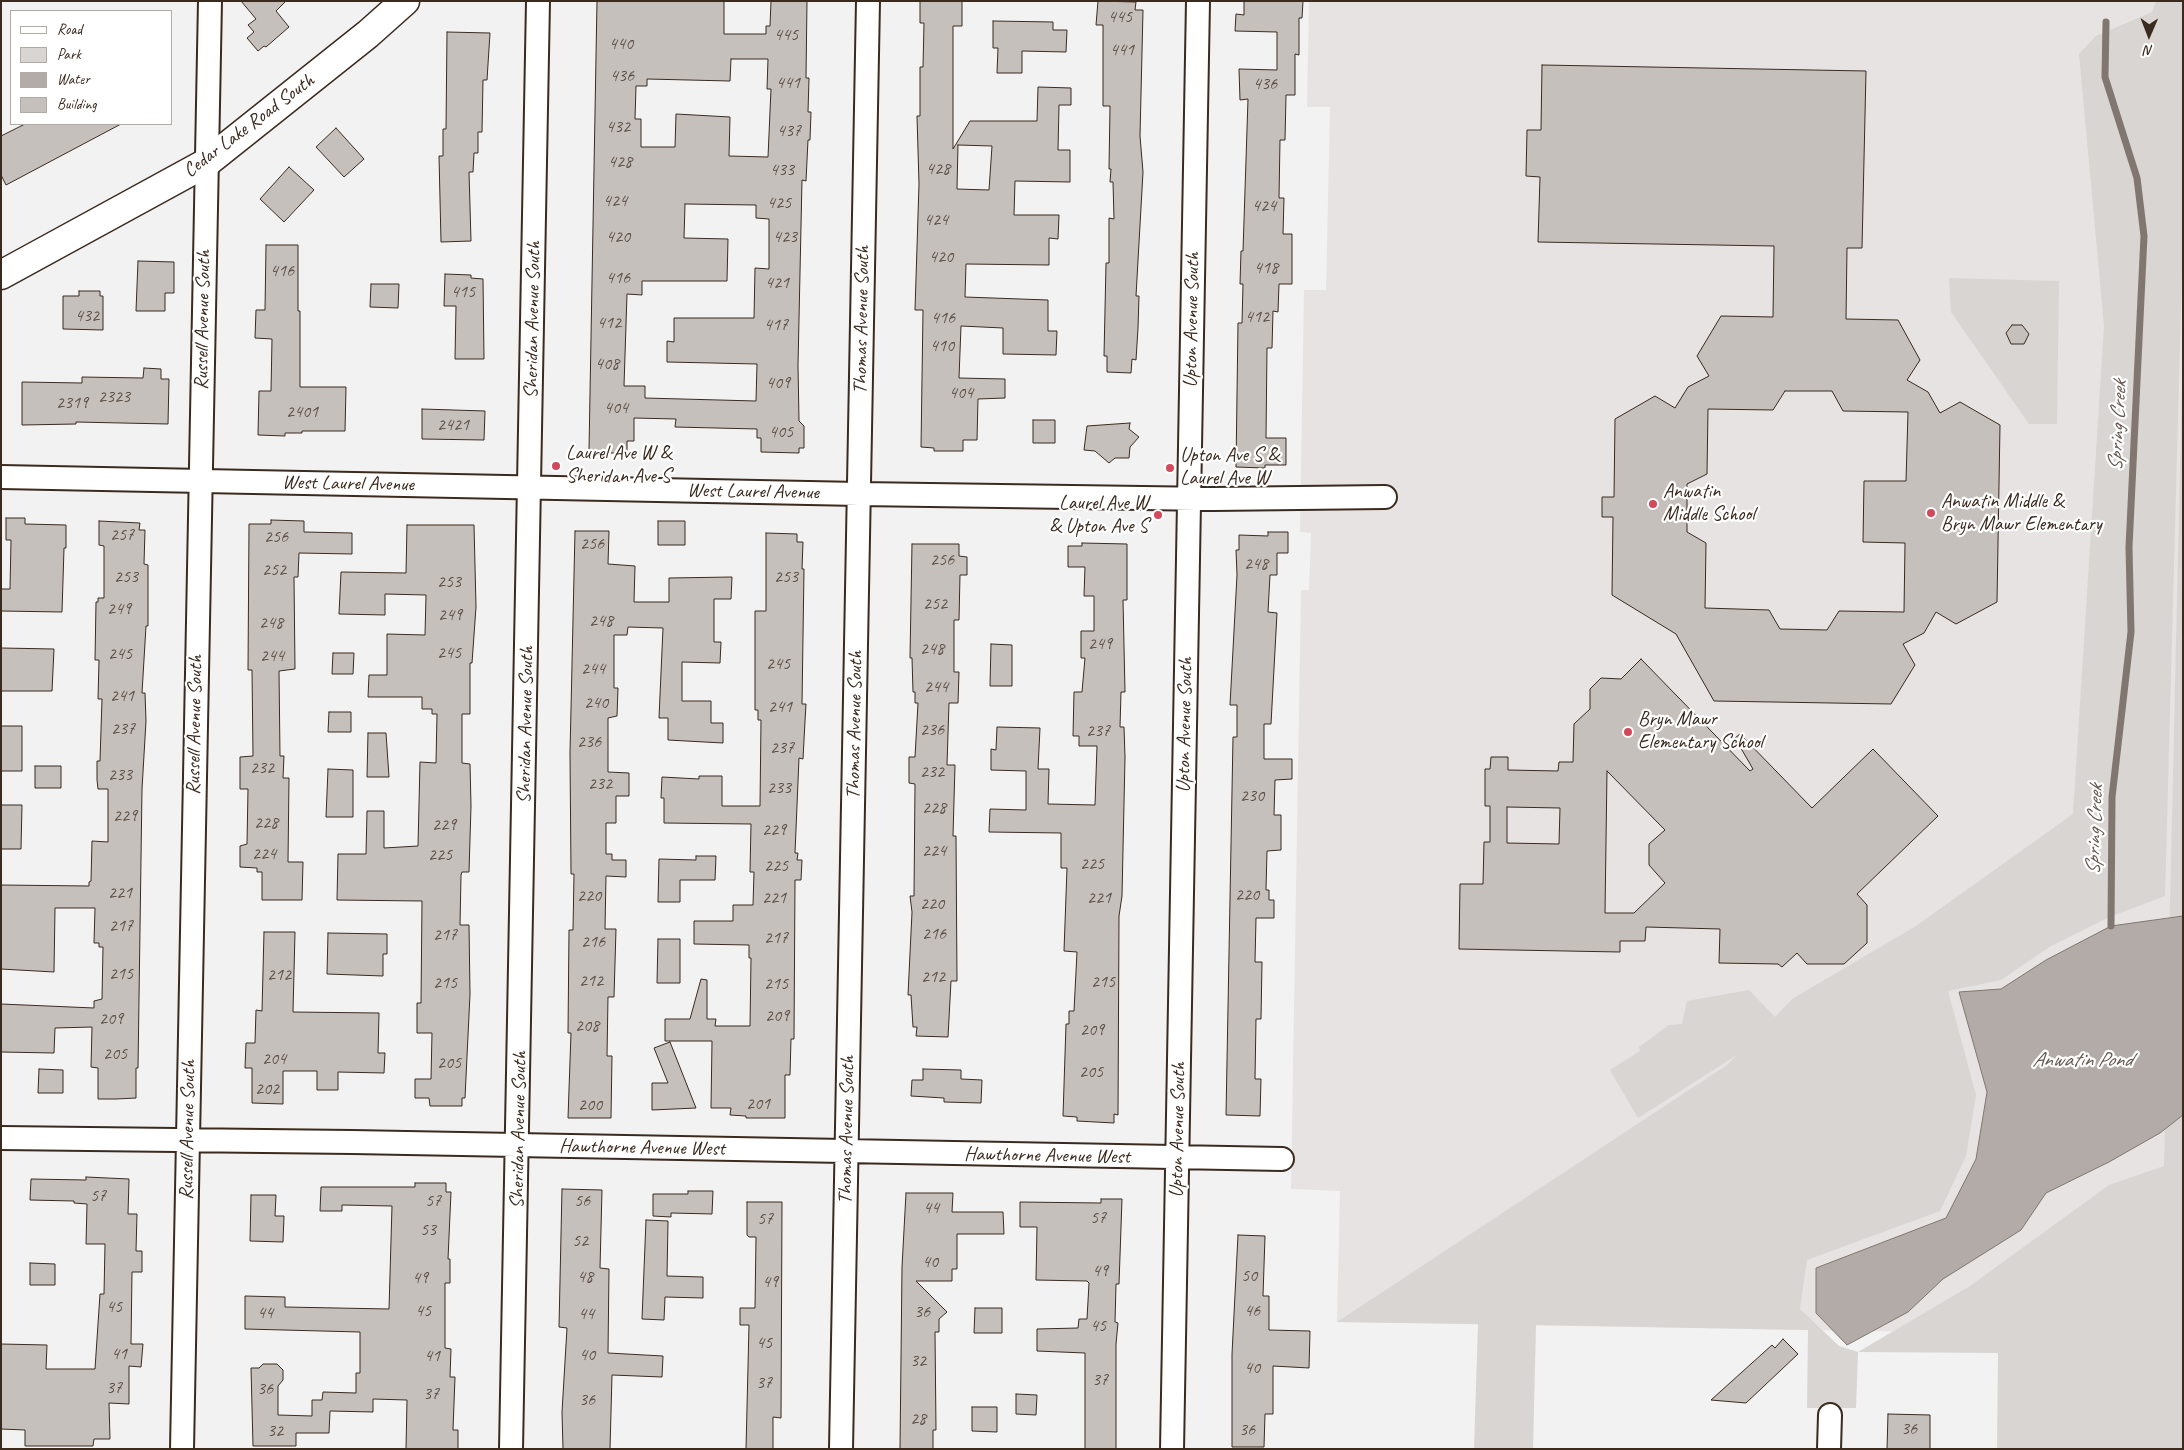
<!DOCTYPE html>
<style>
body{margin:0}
#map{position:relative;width:2184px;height:1450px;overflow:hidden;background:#f3f2f2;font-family:Caveat,sans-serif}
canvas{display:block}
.frame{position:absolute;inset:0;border:2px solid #3b2a1e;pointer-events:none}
.legend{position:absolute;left:10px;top:10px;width:162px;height:115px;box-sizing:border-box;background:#fff;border:1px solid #b1aaa5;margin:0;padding:6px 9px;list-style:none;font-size:15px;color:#3b2a1e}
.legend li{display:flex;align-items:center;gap:10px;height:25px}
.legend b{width:25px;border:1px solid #b1aaa5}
.north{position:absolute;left:2124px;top:10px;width:50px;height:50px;-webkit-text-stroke:4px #fff;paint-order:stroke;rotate:181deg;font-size:14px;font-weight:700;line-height:20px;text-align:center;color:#3b2a1e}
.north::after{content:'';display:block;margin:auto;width:18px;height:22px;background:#3b2a1e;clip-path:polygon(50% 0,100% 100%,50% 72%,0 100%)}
</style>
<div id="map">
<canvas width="2184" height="1450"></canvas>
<div class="frame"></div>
<ul class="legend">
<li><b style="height:6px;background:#fff"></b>Road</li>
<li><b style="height:14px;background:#d8d5d2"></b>Park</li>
<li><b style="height:14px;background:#b2aba7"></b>Water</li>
<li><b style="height:14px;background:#c6c0bd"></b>Building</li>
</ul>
<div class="north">N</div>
</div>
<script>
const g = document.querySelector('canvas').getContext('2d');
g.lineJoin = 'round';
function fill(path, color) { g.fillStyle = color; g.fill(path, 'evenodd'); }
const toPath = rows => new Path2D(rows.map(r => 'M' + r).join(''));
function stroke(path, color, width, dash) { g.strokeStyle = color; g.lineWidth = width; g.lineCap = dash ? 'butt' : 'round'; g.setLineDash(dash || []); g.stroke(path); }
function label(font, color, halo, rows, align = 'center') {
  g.font = font + ' Caveat,sans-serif'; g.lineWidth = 4.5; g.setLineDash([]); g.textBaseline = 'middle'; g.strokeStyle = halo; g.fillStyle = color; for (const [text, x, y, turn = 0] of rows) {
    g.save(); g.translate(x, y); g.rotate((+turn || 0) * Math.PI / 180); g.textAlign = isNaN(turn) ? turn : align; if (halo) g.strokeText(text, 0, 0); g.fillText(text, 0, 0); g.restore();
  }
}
fill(toPath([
 [1309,1,2183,1,2183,334,2161,1336,1337,1322,1340,1191,1291,1189,1301,590,1309,590,1311,533,1300,532,1304,290,1326,290,1330,107,1307,107]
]), '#e6e3e2');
fill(toPath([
 [2156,1,2183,1,2183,232,2165,896,2107,918,2051,946,2001,980,1948,991,1976,1095,1966,1156,1940,1211,1807,1260,1800,1309,1839,1346,1858,1352,1970,1286,2109,1185,2164,1166,2183,334,2183,1449,1997,1449,1998,1353,1858,1352,1856,1408,1807,1408,1808,1330,1536,1325,1533,1449,1474,1449,1478,1324,1337,1322,1727,1065,1737,1055,1638,1118,1610,1070,1640,1051,1639,1047,1669,1025,1682,1024,1687,1001,1749,990,1775,1017,1792,999,1916,926,2073,814,2104,326,2079,54,2096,36,2152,12],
 [1949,278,2059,281,2057,424,2029,424,1951,312]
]), '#d8d5d2');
const water = toPath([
 [2183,916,2183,1115,2160,1133,2109,1162,2046,1193,2021,1230,1943,1279,1908,1312,1847,1345,1816,1313,1816,1268,1946,1218,1976,1159,1987,1092,1959,992,2001,989,2046,960,2111,926,2183,916]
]);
fill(water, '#b2aba7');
stroke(water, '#827770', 1);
stroke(toPath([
 [2106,22,2105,77,2137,178,2144,236,2129,547,2131,632,2112,797,2111,926]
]), '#827770', 7);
const building = toPath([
 [241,1,286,1,276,11,289,27,266,47,264,46,258,51,247,38,254,32,248,25,256,19,241,1],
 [597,1,724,1,724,34,766,34,766,26,770,26,771,1,807,1,806,78,809,78,808,112,811,112,810,140,808,140,806,181,802,180,798,365,799,421,804,426,804,448,799,448,799,453,761,452,761,438,757,438,757,429,675,427,676,419,634,418,634,441,627,441,627,453,596,453,596,450,589,450,597,1],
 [731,59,768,59,767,89,771,89,768,157,729,156,730,117,676,114,675,147,641,147,641,119,635,119,636,86,647,86,647,79,730,81,731,59],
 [685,204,756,205,756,218,769,219,769,269,755,268,754,318,674,318,674,342,667,341,667,362,757,364,756,401,645,398,645,386,624,386,627,294,642,295,642,281,727,281,728,239,684,238,685,204],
 [920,1,962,1,962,26,953,26,953,149,970,121,1037,121,1038,87,1071,88,1071,105,1059,105,1058,150,1070,150,1070,182,1015,181,1014,215,1059,215,1058,239,1049,238,1049,265,966,264,965,297,1048,300,1048,331,1057,331,1056,355,1003,354,1003,328,961,326,959,378,1005,379,1005,398,978,399,977,440,963,440,963,451,934,451,934,448,921,447,923,310,915,310,919,184,917,116,920,116,920,67,923,67,924,23,920,23,920,1],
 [958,145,992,146,989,190,957,189,958,145],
 [1098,1,1136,2,1135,10,1143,10,1140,136,1143,172,1136,296,1139,296,1138,328,1136,360,1132,359,1131,373,1107,372,1107,356,1104,356,1106,263,1109,263,1109,218,1114,219,1113,182,1110,182,1111,169,1109,169,1110,106,1103,106,1103,25,1096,25,1098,1],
 [1244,1,1303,1,1302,18,1299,18,1299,55,1295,54,1295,95,1286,95,1285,140,1280,140,1279,198,1284,198,1283,234,1292,234,1292,284,1279,284,1278,312,1273,311,1272,348,1267,348,1266,438,1286,438,1286,465,1265,465,1265,468,1236,467,1238,323,1242,323,1243,284,1240,284,1241,251,1243,251,1248,99,1240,100,1239,69,1277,70,1277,32,1235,31,1236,14,1244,15,1244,1],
 [993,21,1053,22,1053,30,1067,30,1066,52,1022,51,1022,73,997,73,998,48,993,48,993,21],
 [447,32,490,33,487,80,483,80,482,132,478,132,478,153,474,153,473,172,469,172,471,241,441,242,439,156,443,156,443,129,446,129,447,32],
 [1542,65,1866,71,1862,248,1847,248,1846,319,1898,320,1920,360,1907,380,1928,392,1940,413,1960,402,2000,425,1997,602,1956,624,1936,612,1924,633,1903,644,1915,665,1891,704,1714,701,1676,634,1612,595,1613,517,1602,517,1602,497,1614,497,1615,419,1655,396,1675,408,1688,387,1709,376,1697,356,1721,316,1773,317,1774,246,1538,242,1540,177,1526,176,1527,130,1541,130,1542,65],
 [1785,391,1832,391,1843,411,1908,412,1906,481,1864,481,1863,542,1905,543,1904,612,1839,611,1827,630,1780,629,1769,610,1705,608,1706,543,1687,532,1687,484,1707,474,1708,409,1773,410,1785,391],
 [25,124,121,124,6,185,1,175,1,136,25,124],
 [336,128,364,159,344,177,316,147,336,128],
 [289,167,314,190,284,222,260,199,289,167],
 [266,245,298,245,298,311,300,311,300,387,346,387,345,431,302,431,302,433,285,433,285,436,258,435,259,391,271,391,272,339,255,338,256,310,265,310,266,245],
 [138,261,174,262,174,293,165,293,165,311,136,311,138,261],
 [445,274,471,275,471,278,483,279,484,359,455,359,456,306,444,306,445,274],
 [371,284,399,284,398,308,370,307,371,284],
 [79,291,100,291,100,296,103,296,103,330,63,329,63,296,79,296,79,291],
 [2012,325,2022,325,2029,334,2024,344,2011,344,2006,333,2012,325],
 [144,368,161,369,161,379,169,379,168,424,76,422,76,424,22,425,22,382,82,383,82,377,143,378,144,368],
 [422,409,485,411,484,440,422,439,422,409],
 [1033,420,1055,420,1055,443,1033,443,1033,420],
 [1130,423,1129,429,1139,437,1130,447,1129,458,1115,458,1109,463,1095,451,1084,450,1087,426,1130,423],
 [6,518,25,518,25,524,66,525,66,548,64,548,62,612,1,611,1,589,10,589,11,540,6,540,6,518],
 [271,520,304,521,304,532,352,533,352,554,299,553,298,577,294,577,295,669,279,671,280,756,284,756,283,778,289,778,288,862,303,862,302,900,262,900,262,872,257,872,257,868,240,867,240,846,247,844,248,789,240,789,240,757,253,756,252,670,248,670,249,524,271,524,271,520],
 [99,521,140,523,139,530,145,530,144,564,148,565,148,626,146,626,142,693,145,693,146,721,142,789,138,1068,136,1068,136,1098,116,1099,98,1099,98,1068,91,1067,92,1027,55,1028,54,1053,1,1052,1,1004,94,1008,94,1001,102,999,103,947,99,947,99,943,94,943,95,908,55,908,54,972,1,969,1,885,89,886,89,882,91,881,92,841,108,842,108,789,98,789,97,780,97,761,100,761,102,699,98,699,99,660,95,660,96,602,98,602,98,598,104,598,104,546,99,545,99,521],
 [658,521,685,521,685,545,658,545,658,521],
 [407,525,474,525,476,607,472,663,470,663,470,714,462,714,462,763,470,764,471,806,469,872,462,872,461,875,460,925,469,925,470,994,465,1098,462,1098,462,1106,430,1106,429,1098,415,1098,415,1079,431,1079,432,1033,417,1033,417,1003,421,1003,422,901,337,900,338,854,366,854,367,811,384,811,384,848,418,846,420,762,436,763,437,714,432,714,432,709,422,709,422,697,368,697,369,675,387,675,387,634,425,635,426,595,385,594,385,615,339,614,341,572,406,573,407,525],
 [575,531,609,531,608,564,635,566,634,602,669,602,669,578,732,577,731,599,714,599,714,642,721,642,720,663,682,662,682,701,711,701,711,723,723,723,723,743,668,740,668,718,659,718,663,628,628,627,627,635,614,635,614,688,618,688,617,716,608,718,608,772,629,773,629,796,616,796,616,823,606,823,606,854,612,854,612,860,626,860,626,877,606,876,605,929,616,929,614,997,608,997,607,1056,612,1056,611,1118,568,1118,571,1033,568,1033,569,930,573,930,574,874,571,874,570,753,575,531],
 [1268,532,1288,532,1288,553,1277,553,1277,575,1270,575,1268,612,1277,613,1271,724,1264,724,1264,759,1292,759,1292,779,1275,780,1274,815,1281,815,1281,850,1267,851,1266,890,1269,890,1269,900,1274,900,1274,918,1256,918,1255,962,1262,962,1261,1019,1256,1019,1255,1079,1261,1079,1260,1116,1226,1115,1233,737,1237,737,1237,705,1230,705,1237,575,1236,550,1239,550,1239,535,1268,536,1268,532],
 [766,533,797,534,797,542,803,542,802,569,804,569,802,704,806,704,805,721,803,759,799,758,795,853,798,853,797,860,802,860,801,880,795,880,794,1039,791,1039,790,1075,785,1075,785,1118,746,1118,746,1116,730,1115,731,1108,711,1108,712,1041,665,1041,665,1019,690,1019,701,979,707,980,707,1019,716,1019,715,1026,750,1026,751,958,749,958,749,945,694,944,694,921,733,921,733,905,753,905,754,872,750,872,751,824,664,823,664,798,661,798,662,777,699,779,699,776,722,776,722,806,760,806,761,720,758,720,758,710,755,710,755,611,766,611,766,533],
 [1082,543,1127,544,1127,600,1123,600,1125,692,1121,692,1120,727,1124,727,1125,757,1122,896,1119,916,1118,1115,1114,1114,1114,1123,1077,1121,1077,1117,1063,1116,1066,1024,1069,1024,1069,1011,1074,1011,1077,952,1064,951,1067,868,1061,868,1061,833,989,832,990,809,1026,810,1026,771,991,770,991,749,996,750,997,727,1040,728,1038,769,1049,769,1048,804,1095,805,1097,746,1079,746,1079,736,1073,736,1074,692,1082,692,1085,658,1081,658,1081,631,1094,631,1094,596,1084,596,1085,567,1068,567,1068,546,1082,546,1082,543],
 [912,544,959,544,959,556,967,557,967,575,960,575,959,620,954,620,954,672,959,672,958,703,949,703,947,765,955,765,953,836,956,836,957,981,951,981,948,1037,916,1036,917,1027,913,1027,911,995,908,995,912,912,910,896,914,896,915,784,909,783,909,757,915,757,918,703,915,703,915,692,913,692,912,658,910,658,912,544],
 [991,644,1012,645,1012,686,990,686,991,644],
 [1,648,54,649,52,691,1,691,1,648],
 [333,653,354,653,353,674,332,674,333,653],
 [1641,659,1750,771,1753,769,1735,738,1740,734,1812,808,1873,749,1938,816,1857,894,1867,905,1867,943,1844,964,1807,964,1797,953,1782,967,1778,964,1719,963,1720,929,1646,927,1645,941,1620,941,1620,952,1459,949,1460,884,1483,884,1484,842,1490,842,1490,806,1485,806,1485,769,1490,769,1491,757,1508,757,1508,770,1558,771,1559,762,1573,762,1574,724,1590,709,1590,689,1601,678,1621,679,1641,659],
 [1607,771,1665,830,1649,844,1649,865,1665,883,1634,913,1605,913,1607,771],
 [1507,807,1560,808,1559,844,1507,843,1507,807],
 [329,712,351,712,351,732,328,732,329,712],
 [1,726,22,726,22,771,1,771,1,726],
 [368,733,386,733,389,777,367,777,368,733],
 [35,766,61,766,61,788,35,788,35,766],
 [328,769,353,770,353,817,326,817,328,769],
 [1,805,22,805,21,849,1,849,1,805],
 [696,856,716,856,715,880,680,880,680,902,658,902,659,859,696,860,696,856],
 [264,932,295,932,293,1012,379,1013,378,1053,385,1053,384,1073,338,1072,338,1090,317,1090,317,1071,283,1071,283,1104,252,1103,252,1068,245,1068,246,1043,255,1043,256,1010,262,1011,264,932],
 [328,933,387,934,387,954,383,954,383,976,327,974,328,933],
 [658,939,680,939,680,983,657,983,658,939],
 [670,1042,696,1108,652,1110,652,1083,668,1083,654,1048,670,1042],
 [39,1069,63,1070,63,1093,38,1093,39,1069],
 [923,1069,961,1070,961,1079,982,1080,981,1103,944,1102,944,1098,911,1096,912,1080,923,1080,923,1069],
 [86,1177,129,1179,128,1214,137,1214,136,1251,142,1251,142,1272,132,1272,131,1344,143,1344,141,1367,129,1366,129,1404,109,1403,110,1439,94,1439,93,1446,25,1446,25,1430,1,1429,1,1344,47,1345,46,1369,95,1369,100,1294,104,1294,105,1244,86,1244,87,1204,74,1203,74,1201,30,1200,31,1179,86,1180,86,1177],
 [415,1183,446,1183,446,1192,451,1192,448,1259,450,1259,450,1283,445,1283,445,1348,451,1349,450,1377,455,1377,453,1430,458,1430,458,1449,406,1449,407,1400,373,1399,373,1412,330,1411,329,1433,296,1433,296,1446,253,1446,251,1368,259,1368,263,1364,277,1364,283,1370,283,1380,278,1386,278,1415,312,1416,312,1400,322,1400,323,1392,356,1393,356,1373,360,1373,360,1332,245,1329,245,1296,285,1297,285,1307,389,1309,392,1206,342,1205,342,1211,320,1211,321,1187,415,1187,415,1183],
 [562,1189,602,1190,600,1268,609,1269,608,1353,663,1356,662,1377,612,1375,610,1449,563,1449,562,1412,567,1328,559,1327,562,1189],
 [688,1191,713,1191,712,1214,671,1213,671,1217,653,1216,653,1194,688,1194,688,1191],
 [906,1193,953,1193,952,1212,1003,1212,1004,1234,957,1234,957,1269,952,1269,952,1281,916,1281,947,1312,939,1319,939,1332,935,1332,936,1430,933,1430,933,1449,900,1449,902,1267,906,1193],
 [251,1195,276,1195,275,1216,284,1216,283,1242,250,1241,251,1195],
 [1101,1199,1122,1199,1119,1284,1116,1284,1115,1322,1118,1323,1116,1344,1116,1449,1085,1449,1085,1353,1037,1351,1037,1329,1078,1328,1079,1319,1087,1319,1089,1283,1087,1281,1036,1280,1037,1227,1020,1227,1020,1202,1101,1203,1101,1199],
 [747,1202,782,1202,781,1418,773,1417,773,1449,746,1449,749,1325,740,1325,740,1308,755,1308,756,1237,749,1237,747,1235,747,1202],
 [646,1220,668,1221,667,1276,703,1277,703,1298,665,1297,664,1320,642,1319,646,1220],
 [1238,1235,1265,1236,1263,1296,1269,1296,1269,1330,1310,1331,1309,1368,1273,1366,1273,1414,1265,1414,1264,1447,1232,1447,1232,1354,1238,1235],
 [30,1263,55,1264,55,1285,30,1285,30,1263],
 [975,1308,1002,1308,1002,1333,974,1333,975,1308],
 [1783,1339,1798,1354,1746,1403,1711,1400,1772,1345,1775,1348,1783,1339],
 [1016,1394,1037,1395,1036,1415,1016,1414,1016,1394],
 [972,1407,997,1407,997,1432,972,1431,972,1407],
 [1888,1414,1930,1415,1930,1449,1887,1449,1888,1414]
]);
fill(building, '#c6c0bd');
stroke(building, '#3b2a1e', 1);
const minor = toPath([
 [1,477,859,494,1213,499,1385,497],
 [1,1138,352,1142,1282,1159],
 [182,1449,210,1],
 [511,1449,538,1],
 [841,1449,868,1],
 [1172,1449,1198,1],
 [1829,1449,1830,1415]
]);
const tertiary = toPath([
 [1,275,206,163,368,34,405,1]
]);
stroke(minor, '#3b2a1e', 26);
stroke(tertiary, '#3b2a1e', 31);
stroke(minor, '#fff', 22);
stroke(tertiary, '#fff', 28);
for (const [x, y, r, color] of [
 [556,466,5,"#d1495b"],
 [1170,468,5,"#d1495b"],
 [1653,504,5,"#d1495b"],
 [1931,513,5,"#d1495b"],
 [1158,515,5,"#d1495b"],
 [1628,732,5,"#d1495b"]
]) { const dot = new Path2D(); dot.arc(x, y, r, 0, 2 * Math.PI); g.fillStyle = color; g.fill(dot); stroke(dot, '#fff', 2); }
label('18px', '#5e5046', null, [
 ["445",1120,17],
 ["445",786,35],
 ["440",621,44],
 ["441",1122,50],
 ["436",622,76],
 ["441",788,83],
 ["436",1265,84],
 ["432",618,127],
 ["437",789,131],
 ["428",620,162],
 ["428",938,169],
 ["433",782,170],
 ["424",615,201],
 ["425",779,203],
 ["424",1264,206],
 ["424",936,220],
 ["420",618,237],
 ["423",785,237],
 ["420",941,257],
 ["418",1266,268],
 ["416",282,271],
 ["416",618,278],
 ["421",777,283],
 ["415",463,292],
 ["432",87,316],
 ["412",1257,317],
 ["416",943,318],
 ["412",609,323],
 ["417",776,325],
 ["410",942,346],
 ["408",607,364],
 ["409",778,383],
 ["404",961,393],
 ["2323",114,397],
 ["2319",72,403],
 ["404",616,408],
 ["2401",302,412],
 ["2421",453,425],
 ["405",781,432],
 ["257",122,535],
 ["256",276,537],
 ["256",592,544],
 ["256",942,560],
 ["248",1256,564],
 ["252",274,570],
 ["253",126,577],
 ["253",786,577],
 ["253",449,582],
 ["252",935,604],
 ["249",119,609],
 ["249",450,615],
 ["248",601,621],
 ["248",271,623],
 ["249",1100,644],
 ["248",932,649],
 ["245",449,653],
 ["245",120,654],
 ["244",272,656],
 ["245",778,664],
 ["244",593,669],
 ["244",936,687],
 ["241",122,696],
 ["240",596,703],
 ["241",780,707],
 ["237",123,729],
 ["236",932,730],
 ["237",1098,731],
 ["236",589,742],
 ["237",782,748],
 ["232",262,768],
 ["232",932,772],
 ["233",120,775],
 ["232",600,784],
 ["233",779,788],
 ["230",1252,796],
 ["228",934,808],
 ["229",125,816],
 ["228",266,823],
 ["229",444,825],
 ["229",774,830],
 ["224",934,851],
 ["224",264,854],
 ["225",440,855],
 ["225",1092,864],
 ["225",776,866],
 ["221",120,893],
 ["220",1247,895],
 ["220",589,896],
 ["221",774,898],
 ["221",1099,898],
 ["220",932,904],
 ["217",121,926],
 ["216",934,934],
 ["217",445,935],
 ["217",776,938],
 ["216",593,942],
 ["215",121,974],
 ["212",279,975],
 ["212",933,977],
 ["212",591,981],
 ["215",1103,982],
 ["215",445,983],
 ["215",776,984],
 ["209",777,1016],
 ["209",111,1019],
 ["208",587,1026],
 ["209",1092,1030],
 ["205",115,1054],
 ["204",274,1059],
 ["205",449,1063],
 ["205",1091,1072],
 ["202",267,1089],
 ["201",758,1104],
 ["200",590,1105],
 ["57",98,1196],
 ["57",433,1201],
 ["56",582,1201],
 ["44",931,1208],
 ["57",1098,1218],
 ["57",765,1219],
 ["53",428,1230],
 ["52",580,1241],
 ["40",930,1262],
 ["49",1100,1271],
 ["50",1249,1276],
 ["48",585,1277],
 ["49",420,1278],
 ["49",770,1282],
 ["45",114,1307],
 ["45",423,1311],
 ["46",1252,1311],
 ["36",922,1312],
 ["44",265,1313],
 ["44",586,1314],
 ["45",1098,1326],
 ["45",764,1343],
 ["41",119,1354],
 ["40",587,1355],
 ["41",432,1356],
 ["32",918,1361],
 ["40",1252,1368],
 ["37",1100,1380],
 ["37",764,1383],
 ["37",114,1388],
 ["36",265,1389],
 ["37",431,1394],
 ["36",587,1400],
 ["28",918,1419],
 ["36",1909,1429],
 ["36",1247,1430],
 ["32",275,1431]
]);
label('20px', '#3b2a1e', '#fff', [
 ["Cedar Lake Road South",249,126,-37],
 ["Russell Avenue South",203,320,-89],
 ["Sheridan Avenue South",533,320,-89],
 ["Thomas Avenue South",862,320,-89],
 ["Upton Avenue South",1192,320,-89],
 ["West Laurel Avenue",348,484,1],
 ["West Laurel Avenue",753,492,1],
 ["Russell Avenue South",195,725,-89],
 ["Sheridan Avenue South",526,725,-89],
 ["Thomas Avenue South",855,725,-89],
 ["Upton Avenue South",1185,725,-89],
 ["Russell Avenue South",188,1130,-89],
 ["Sheridan Avenue South",519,1130,-89],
 ["Thomas Avenue South",847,1130,-89],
 ["Upton Avenue South",1178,1130,-89],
 ["Hawthorne Avenue West",642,1148,1],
 ["Hawthorne Avenue West",1047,1156,1]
]);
label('20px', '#3b2a1e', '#fff', [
 ["Laurel Ave W &",566,454],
 ["Sheridan Ave S",566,477],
 ["Upton Ave S &",1180,456],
 ["Laurel Ave W",1180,479],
 ["Anwatin",1663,492],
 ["Middle School",1663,515],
 ["Anwatin Middle &",1941,502],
 ["Bryn Mawr Elementary",1941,525],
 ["Laurel Ave W",1148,504,"right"],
 ["& Upton Ave S",1148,527,"right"],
 ["Bryn Mawr",1638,720],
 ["Elementary School",1638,743]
], 'left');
label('italic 21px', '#65574e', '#fff', [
 ["Spring Creek",2118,426,-87],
 ["Spring Creek",2095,830,-88],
 ["Anwatin Pond",2082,1060]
]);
</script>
